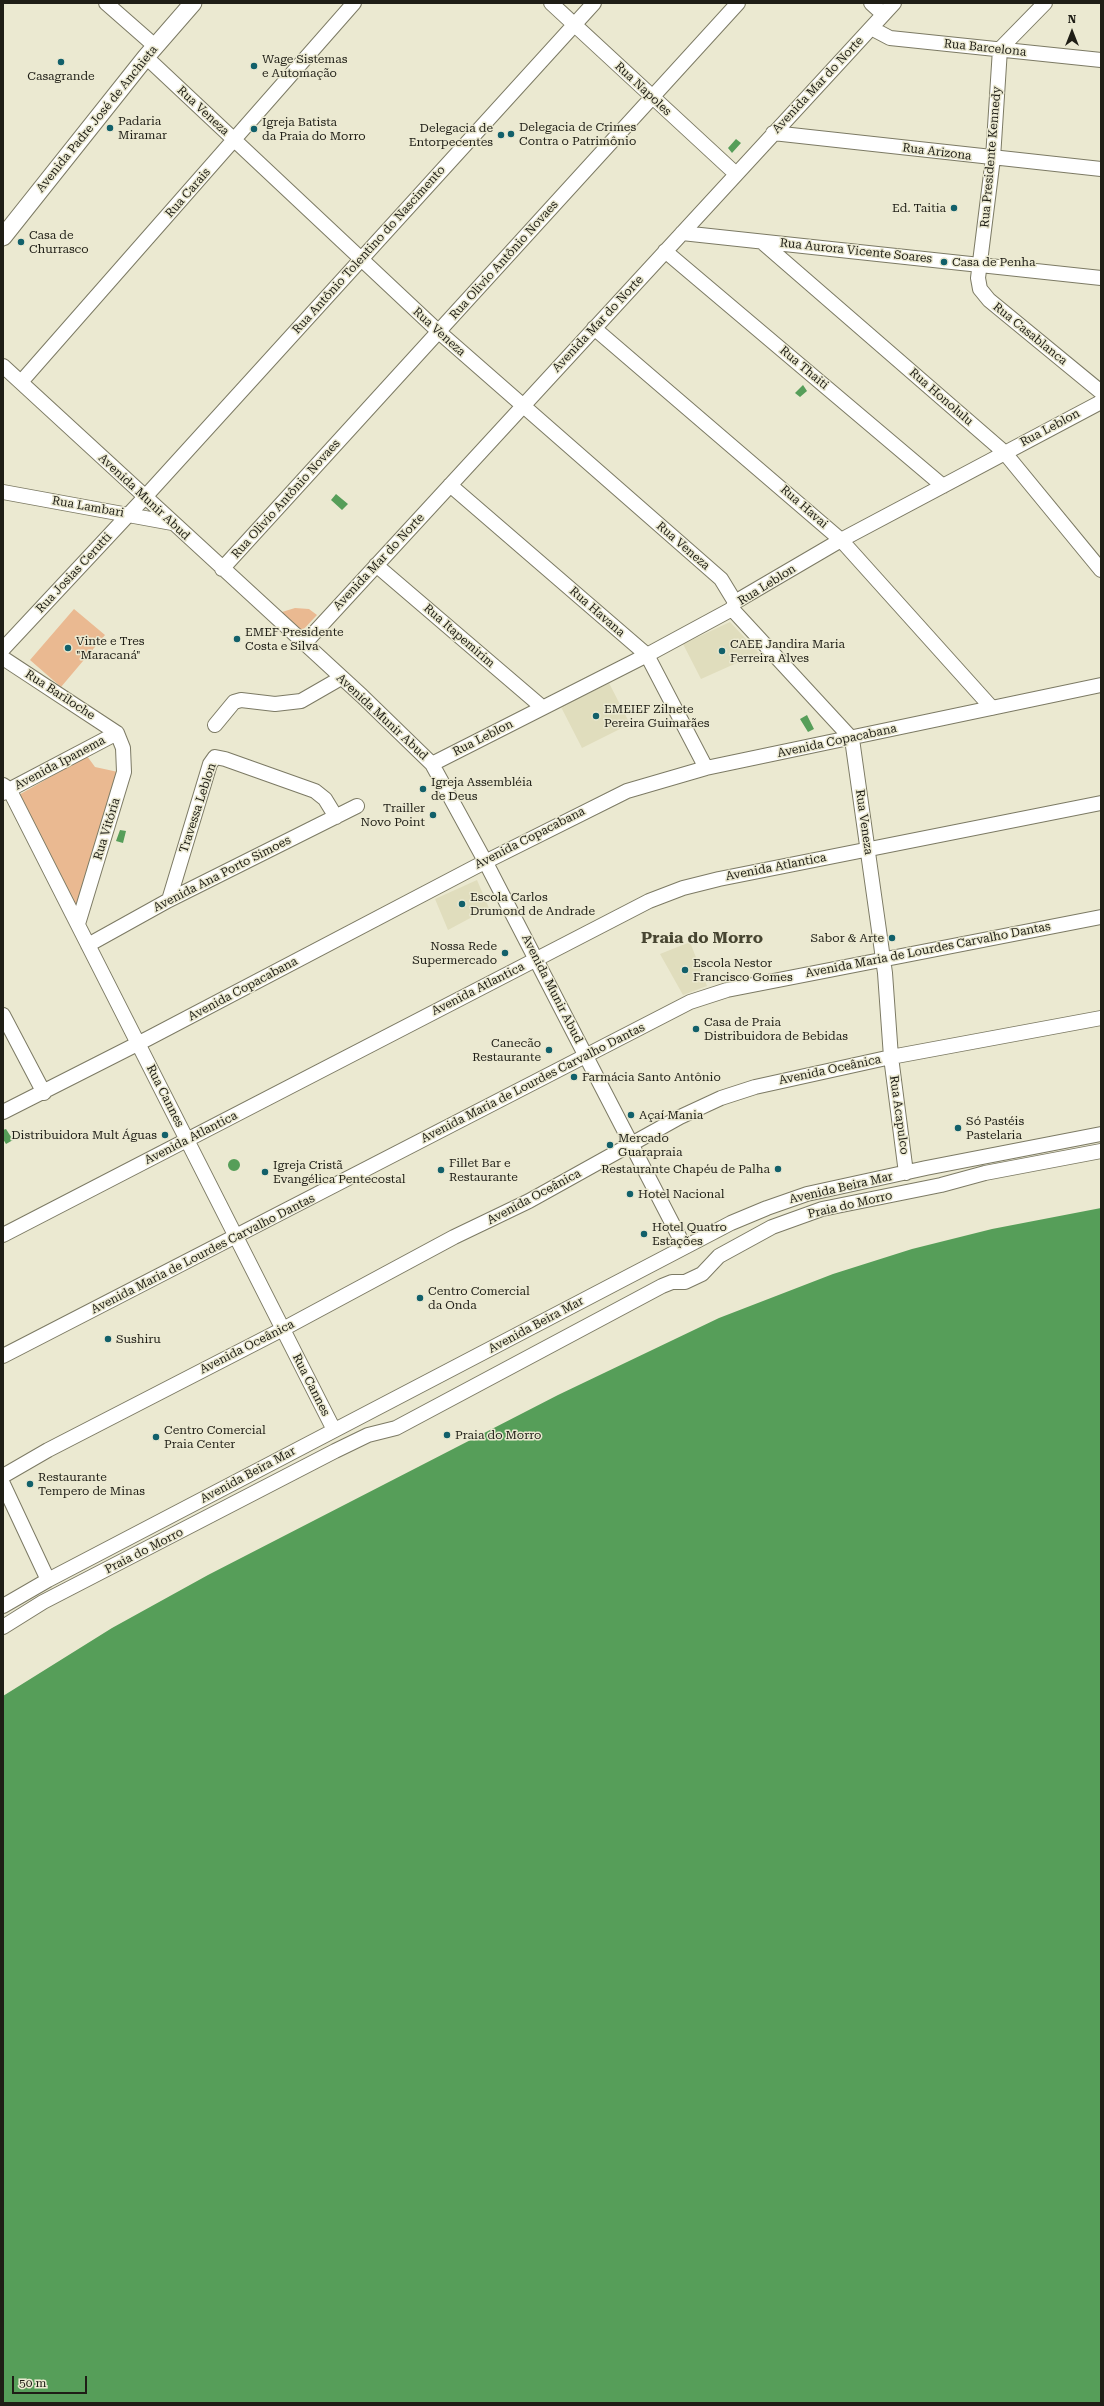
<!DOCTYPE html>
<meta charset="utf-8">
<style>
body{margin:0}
#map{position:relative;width:1104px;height:2406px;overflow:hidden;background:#ebe9d1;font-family:"Roboto Serif",serif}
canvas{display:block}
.frame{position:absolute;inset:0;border:4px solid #1f1e16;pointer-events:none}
.north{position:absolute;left:1052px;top:12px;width:40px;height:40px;-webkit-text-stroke:3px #ebe9d1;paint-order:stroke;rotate:0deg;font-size:11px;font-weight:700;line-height:16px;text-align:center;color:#1f1e16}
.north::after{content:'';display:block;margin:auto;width:14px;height:18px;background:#1f1e16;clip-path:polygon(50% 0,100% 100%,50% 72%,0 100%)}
.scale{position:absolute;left:12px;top:2376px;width:75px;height:18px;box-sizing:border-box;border:2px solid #1f1e16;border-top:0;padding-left:5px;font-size:12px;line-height:14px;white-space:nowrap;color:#1f1e16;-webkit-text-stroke:3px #ebe9d1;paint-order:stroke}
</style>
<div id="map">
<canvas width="1104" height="2406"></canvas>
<div class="frame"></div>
<div class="north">N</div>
<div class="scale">50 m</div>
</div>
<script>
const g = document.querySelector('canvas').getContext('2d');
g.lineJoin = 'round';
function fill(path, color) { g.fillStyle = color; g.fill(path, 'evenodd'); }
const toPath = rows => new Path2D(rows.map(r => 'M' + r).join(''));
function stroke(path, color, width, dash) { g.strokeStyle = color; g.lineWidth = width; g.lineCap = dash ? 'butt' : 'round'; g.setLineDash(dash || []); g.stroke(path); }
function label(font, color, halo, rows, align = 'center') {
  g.font = font + ' "Roboto Serif",serif'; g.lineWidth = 3; g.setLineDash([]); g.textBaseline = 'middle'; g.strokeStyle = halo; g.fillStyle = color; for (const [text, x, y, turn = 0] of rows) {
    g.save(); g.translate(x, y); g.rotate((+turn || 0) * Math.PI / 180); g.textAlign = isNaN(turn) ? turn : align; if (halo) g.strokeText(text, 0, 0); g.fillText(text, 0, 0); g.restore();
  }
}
fill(toPath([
 [730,622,759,653,701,679,683,644],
 [609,683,630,724,582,748,561,707],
 [477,880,489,908,448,930,435,899],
 [690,942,707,986,683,995,660,954]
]), '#e0ddbd');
fill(toPath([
 [295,608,309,609,317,615,302,631,282,612],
 [74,609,105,635,61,687,30,660],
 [87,756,95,767,118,772,78,909,17,796]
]), '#eab991');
fill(toPath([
 [736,139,741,143,732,153,728,148],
 [803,385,807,391,800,397,795,393],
 [336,494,348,504,342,510,331,500],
 [807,715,814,729,808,732,800,719],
 [120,830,126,831,123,843,116,841],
 [6,1129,13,1140,6,1144,3,1139,3,1130],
 '228 1165a6 6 0 1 1 12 0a6 6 0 1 1-12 0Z',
 [1101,1208,1101,2403,3,2403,3,1696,112,1628,208,1575,558,1395,719,1318,833,1274,912,1249,992,1229]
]), '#569e59');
const minor = toPath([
 [106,3,155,46],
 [551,3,736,174],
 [871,3,883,14],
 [1045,3,1000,49,993,158,978,278,980,289,989,300,1101,392],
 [871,28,890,38,1101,60],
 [146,57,439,332,721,579,735,602],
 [773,133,1101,169],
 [682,233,1101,278],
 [762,242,1004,452,1101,570],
 [665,251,943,486],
 [594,328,841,540,992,708],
 [3,366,362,696,432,764,485,861,684,1246],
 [21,382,354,3],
 [450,485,647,655,706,768],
 [3,492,172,523],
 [376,565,542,707],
 [222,569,738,3],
 [732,609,852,739,885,973,891,1057,906,1173],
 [304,644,894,3],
 [3,649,145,497,594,3],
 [3,658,117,733],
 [215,725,234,702,241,700,275,704,301,701,341,678],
 [432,764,647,655,732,609,735,602,841,540,1101,402],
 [3,785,9,789,334,1430],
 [3,793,117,733],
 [169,900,210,764,215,757,225,759,315,791,325,799,336,817],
 [78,924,124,772,123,748,117,733],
 [88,945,169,900,357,806],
 [3,1015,44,1093],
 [3,1112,149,1038,475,867,627,791,706,768,1101,685],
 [3,1235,649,901,683,888,719,879,1101,803],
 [3,1356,690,1002,727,990,1101,917],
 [3,1476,48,1450,283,1329,454,1237,529,1201,680,1117,721,1098,755,1087,891,1057,1101,1018],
 [3,1484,48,1580],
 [3,1606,48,1580,731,1223,767,1208,807,1194,926,1168,1101,1134],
 [3,1627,43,1602,335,1451,368,1435,396,1428,662,1286,672,1282,685,1282,702,1274,719,1256,772,1227,822,1209,941,1185,985,1173,1101,1151]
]);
const major = toPath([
 [3,237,146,57,193,3]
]);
stroke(minor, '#7c7a64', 16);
stroke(major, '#7c7a64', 19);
stroke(minor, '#fff', 14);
stroke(major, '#fff', 17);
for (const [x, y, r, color] of [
 [61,62,4,"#12606a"],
 [254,66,4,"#12606a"],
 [110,128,4,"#12606a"],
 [254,129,4,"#12606a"],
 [511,134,4,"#12606a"],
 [501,135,4,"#12606a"],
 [954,208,4,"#12606a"],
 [21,242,4,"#12606a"],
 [944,262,4,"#12606a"],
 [237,639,4,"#12606a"],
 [68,648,4,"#12606a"],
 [722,651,4,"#12606a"],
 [596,716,4,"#12606a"],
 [423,789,4,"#12606a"],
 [433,815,4,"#12606a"],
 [462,904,4,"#12606a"],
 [892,938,4,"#12606a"],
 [505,953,4,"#12606a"],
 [685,970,4,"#12606a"],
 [696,1029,4,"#12606a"],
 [549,1050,4,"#12606a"],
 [574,1077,4,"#12606a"],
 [631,1115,4,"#12606a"],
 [958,1128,4,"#12606a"],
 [165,1135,4,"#12606a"],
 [610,1145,4,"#12606a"],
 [778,1169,4,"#12606a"],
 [441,1170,4,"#12606a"],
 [265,1172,4,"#12606a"],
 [630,1194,4,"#12606a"],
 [644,1234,4,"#12606a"],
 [420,1298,4,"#12606a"],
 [108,1339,4,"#12606a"],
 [447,1435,4,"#12606a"],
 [156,1437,4,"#12606a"],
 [30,1484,4,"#12606a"]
]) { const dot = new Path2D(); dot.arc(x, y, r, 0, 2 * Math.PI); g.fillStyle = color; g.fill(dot); stroke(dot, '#ebe9d1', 1.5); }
label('12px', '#1f1e16', '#ebe9d1', [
 ["Rua Barcelona",985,48,6],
 ["Avenida Mar do Norte",818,85,-47],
 ["Rua Napoles",643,89,43],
 ["Rua Veneza",203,111,43],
 ["Avenida Padre José de Anchieta",97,119,-51],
 ["Rua Arizona",937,152,7],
 ["Rua Presidente Kennedy",991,157,-85],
 ["Rua Carais",188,193,-49],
 ["Rua Antônio Tolentino do Nascimento",369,250,-48],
 ["Rua Aurora Vicente Soares",856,251,6],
 ["Rua Olivio Antônio Novaes",504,260,-48],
 ["Avenida Mar do Norte",598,324,-47],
 ["Rua Veneza",439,332,42],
 ["Rua Casablanca",1030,334,39],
 ["Rua Thaiti",804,368,40],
 ["Rua Honolulu",941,397,41],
 ["Rua Leblon",1050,428,-28],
 ["Avenida Munir Abud",144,497,43],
 ["Rua Olivio Antônio Novaes",286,499,-48],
 ["Rua Lambari",88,507,10],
 ["Rua Havai",804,507,41],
 ["Rua Veneza",683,546,41],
 ["Avenida Mar do Norte",379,562,-47],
 ["Rua Josias Cerutti",74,573,-47],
 ["Rua Leblon",767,585,-32],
 ["Rua Havana",597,612,41],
 ["Rua Itapemirim",459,636,41],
 ["Rua Bariloche",60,695,33],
 ["Avenida Munir Abud",382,717,43],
 ["Rua Leblon",483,738,-27],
 ["Avenida Copacabana",837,741,-12],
 ["Avenida Ipanema",60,763,-28],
 ["Travessa Leblon",198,808,-72],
 ["Rua Veneza",864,822,82],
 ["Rua Vitória",107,829,-73],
 ["Avenida Copacabana",530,838,-27],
 ["Avenida Atlantica",776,867,-11],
 ["Avenida Ana Porto Simoes",222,874,-27],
 ["Avenida Maria de Lourdes Carvalho Dantas",928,950,-11],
 ["Avenida Copacabana",243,989,-28],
 ["Avenida Atlantica",478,989,-27],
 ["Avenida Munir Abud",552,989,63],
 ["Avenida Oceânica",830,1070,-12],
 ["Avenida Maria de Lourdes Carvalho Dantas",533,1083,-27],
 ["Rua Cannes",165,1096,63],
 ["Rua Acapulco",899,1115,82],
 ["Avenida Atlantica",191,1138,-27],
 ["Avenida Beira Mar",841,1188,-13],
 ["Avenida Oceânica",534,1197,-28],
 ["Praia do Morro",850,1205,-13],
 ["Avenida Maria de Lourdes Carvalho Dantas",203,1254,-27],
 ["Avenida Beira Mar",536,1325,-28],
 ["Avenida Oceânica",247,1347,-27],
 ["Rua Cannes",311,1385,63],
 ["Avenida Beira Mar",248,1475,-28],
 ["Praia do Morro",144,1551,-27]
]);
label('12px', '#1f1e16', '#ebe9d1', [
 ["Wage Sistemas",262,59],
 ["e Automação",262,73],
 ["Casagrande",61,76,"center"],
 ["Padaria",118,121],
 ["Miramar",118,135],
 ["Igreja Batista",262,122],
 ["da Praia do Morro",262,136],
 ["Delegacia de Crimes",519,127],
 ["Contra o Patrimônio",519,141],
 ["Delegacia de",493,128,"right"],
 ["Entorpecentes",493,142,"right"],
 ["Ed. Taitia",946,208,"right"],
 ["Casa de",29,235],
 ["Churrasco",29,249],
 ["Casa de Penha",952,262],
 ["EMEF Presidente",245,632],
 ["Costa e Silva",245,646],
 ["Vinte e Tres",76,641],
 ["\"Maracaná\"",76,655],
 ["CAEE Jandira Maria",730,644],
 ["Ferreira Alves",730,658],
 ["EMEIEF Zilnete",604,709],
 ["Pereira Guimarães",604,723],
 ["Igreja Assembléia",431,782],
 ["de Deus",431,796],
 ["Trailler",425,808,"right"],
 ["Novo Point",425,822,"right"],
 ["Escola Carlos",470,897],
 ["Drumond de Andrade",470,911],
 ["Sabor & Arte",884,938,"right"],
 ["Nossa Rede",497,946,"right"],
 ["Supermercado",497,960,"right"],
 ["Escola Nestor",693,963],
 ["Francisco Gomes",693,977],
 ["Casa de Praia",704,1022],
 ["Distribuidora de Bebidas",704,1036],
 ["Canecão",541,1043,"right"],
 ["Restaurante",541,1057,"right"],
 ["Farmácia Santo Antônio",582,1077],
 ["Açaí Mania",639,1115],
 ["Só Pastéis",966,1121],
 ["Pastelaria",966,1135],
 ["Distribuidora Mult Águas",157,1135,"right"],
 ["Mercado",618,1138],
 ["Guarapraia",618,1152],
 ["Fillet Bar e",449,1163],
 ["Restaurante",449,1177],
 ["Igreja Cristã",273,1165],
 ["Evangélica Pentecostal",273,1179],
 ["Restaurante Chapéu de Palha",770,1169,"right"],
 ["Hotel Nacional",638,1194],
 ["Hotel Quatro",652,1227],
 ["Estações",652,1241],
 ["Centro Comercial",428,1291],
 ["da Onda",428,1305],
 ["Sushiru",116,1339],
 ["Centro Comercial",164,1430],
 ["Praia Center",164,1444],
 ["Praia do Morro",455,1435],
 ["Restaurante",38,1477],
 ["Tempero de Minas",38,1491]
], 'left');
label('bold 16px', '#474531', '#ebe9d1', [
 ["Praia do Morro",702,938]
]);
</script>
